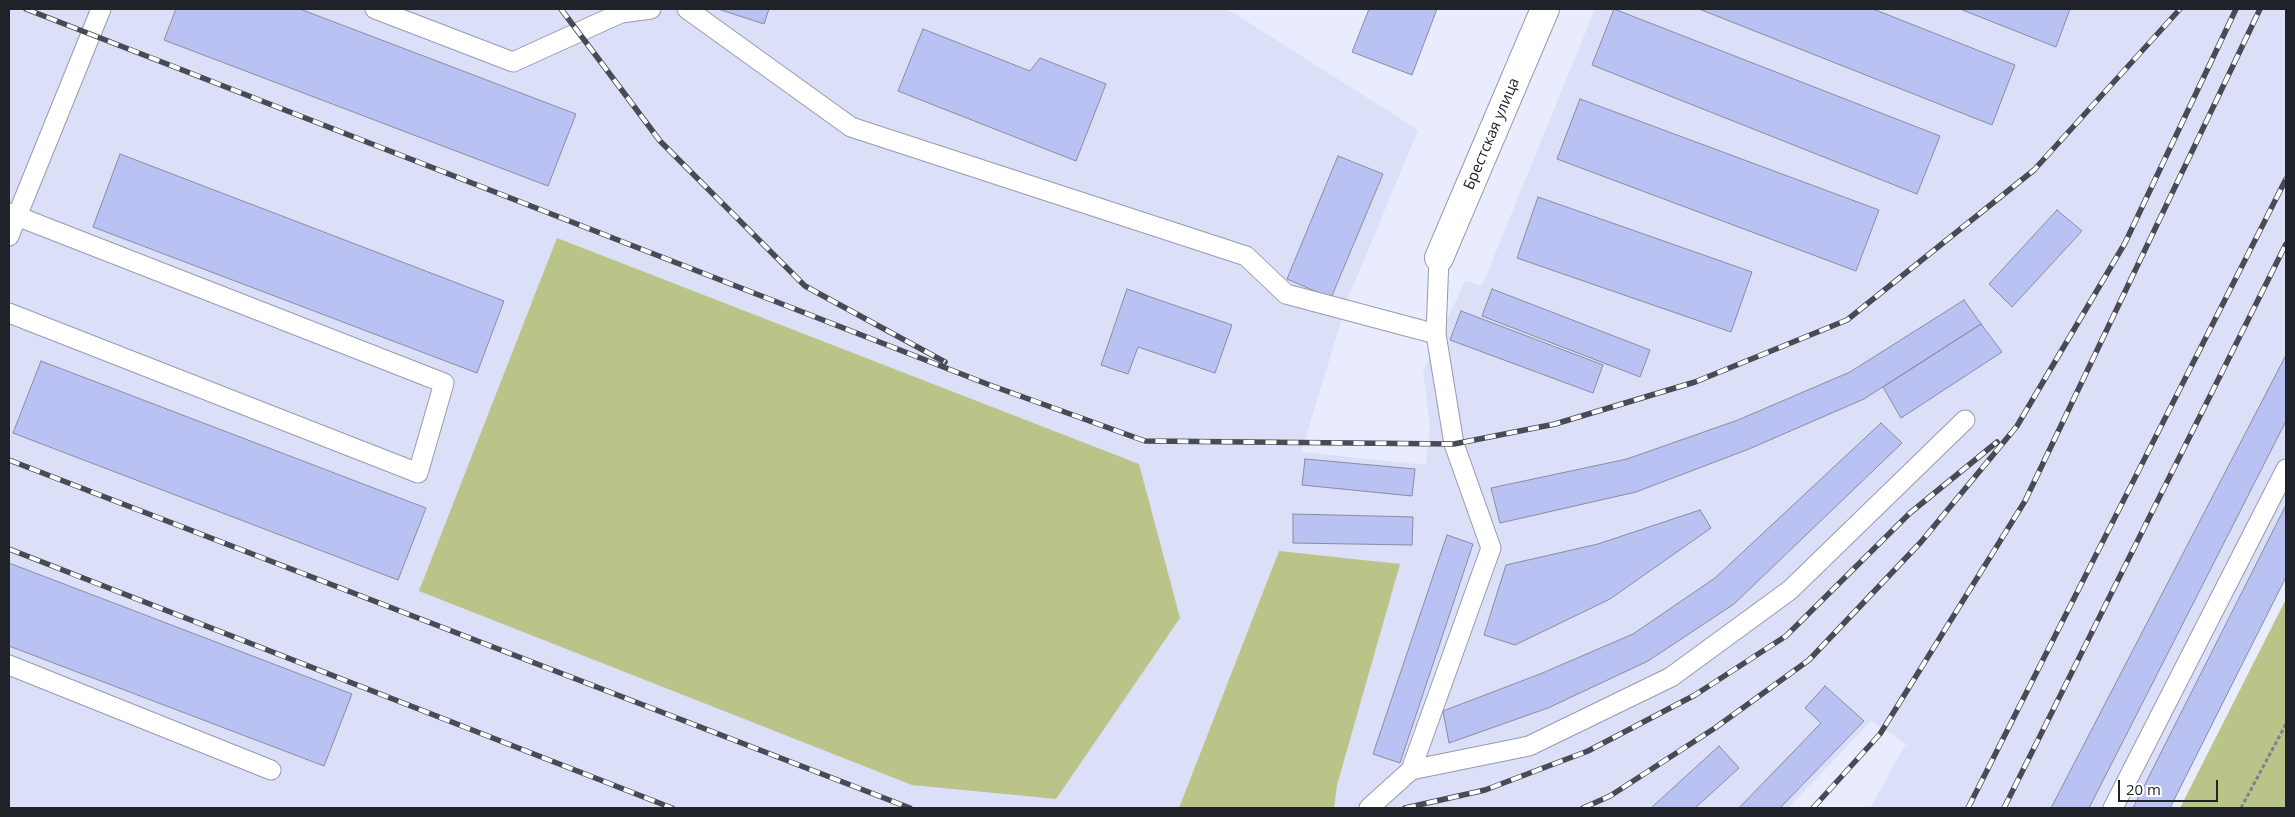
<!DOCTYPE html>
<meta charset="utf-8">
<style>
body{margin:0}
#map{position:relative;width:2295px;height:817px;overflow:hidden;background:#e8ecfe;font-family:"Open Sans",sans-serif}
canvas{display:block}
.frame{position:absolute;inset:0;border:10px solid #20222a;pointer-events:none}
.scale{position:absolute;left:2118px;top:780px;width:100px;height:22px;box-sizing:border-box;border:2px solid #20222a;border-top:0;padding-left:6px;font-size:15px;line-height:18px;white-space:nowrap;color:#20222a;-webkit-text-stroke:4px #fff;paint-order:stroke}
</style>
<div id="map">
<canvas width="2295" height="817"></canvas>
<div class="frame"></div>
<div class="scale">20 m</div>
</div>
<script>
const g = document.querySelector('canvas').getContext('2d');
g.lineJoin = 'round';
function fill(path, color) { g.fillStyle = color; g.fill(path, 'evenodd'); }
const toPath = rows => new Path2D(rows.map(r => 'M' + r).join(''));
function stroke(path, color, width, dash) { g.strokeStyle = color; g.lineWidth = width; g.lineCap = dash ? 'butt' : 'round'; g.setLineDash(dash || []); g.stroke(path); }
function label(font, color, halo, rows, align = 'center') {
  g.font = font + ' "Open Sans",sans-serif'; g.lineWidth = 5; g.setLineDash([]); g.textBaseline = 'middle'; g.strokeStyle = halo; g.fillStyle = color; for (const [text, x, y, turn = 0] of rows) {
    g.save(); g.translate(x, y); g.rotate((+turn || 0) * Math.PI / 180); g.textAlign = isNaN(turn) ? turn : align; if (halo) g.strokeText(text, 0, 0); g.fillText(text, 0, 0); g.restore();
  }
}
fill(toPath([
 [9,9,1224,9,1232,12,1418,130,1349,296,1301,452,1426,465,1430,424,1423,372,1465,281,1482,286,1595,9,2286,9,2286,577,2170,808,1870,808,1906,744,1871,721,1788,808,9,808]
]), '#dbdff7');
fill(toPath([
 [557,238,1139,464,1180,618,1056,799,912,785,419,591],
 [1279,551,1400,564,1337,785,1334,808,1179,808],
 [2286,599,2286,808,2180,808]
]), '#bbc488');
const building = toPath([
 [176,9,300,9,576,114,548,186,164,40,176,9],
 [718,9,769,9,764,24,718,9],
 [1369,9,1437,9,1412,75,1352,52,1369,9],
 [1614,9,1940,136,1917,194,1592,65,1614,9],
 [1699,9,1873,9,2015,65,1992,125,1699,9],
 [1960,9,2070,9,2056,47,1960,9],
 [923,29,1030,71,1040,58,1106,84,1076,161,898,91,923,29],
 [1580,99,1879,210,1856,271,1557,159,1580,99],
 [120,154,504,301,477,373,93,227,120,154],
 [1338,156,1383,174,1331,298,1287,279,1338,156],
 [1538,197,1752,272,1731,332,1517,258,1538,197],
 [2057,210,2082,231,2012,307,1989,284,2057,210],
 [1127,289,1232,325,1215,373,1138,347,1128,374,1101,365,1127,289],
 [1492,289,1650,350,1640,377,1482,316,1492,289],
 [1964,300,1981,324,1864,399,1749,449,1636,492,1500,523,1491,488,1627,459,1738,420,1850,372,1964,300],
 [1461,311,1603,365,1593,393,1450,340,1461,311],
 [1981,324,2002,352,1901,418,1883,387,1981,324],
 [2286,355,2286,421,2089,808,2051,808,2286,355],
 [41,361,426,508,398,580,13,433,41,361],
 [1881,423,1902,443,1734,604,1648,661,1548,708,1449,743,1443,711,1540,674,1633,634,1715,578,1881,423],
 [1305,459,1415,469,1412,496,1302,485,1305,459],
 [2286,505,2286,577,2170,808,2133,808,2286,505],
 [1700,510,1711,528,1610,599,1515,645,1484,635,1506,565,1598,544,1700,510],
 [1293,514,1413,517,1412,545,1293,543,1293,514],
 [1447,535,1473,544,1400,763,1373,754,1447,535],
 [9,563,352,694,324,766,9,646,9,563],
 [1825,686,1864,721,1780,808,1739,808,1821,723,1805,708,1825,686],
 [1719,746,1739,768,1695,808,1651,808,1719,746]
]);
fill(building, '#b9c2f2');
stroke(building, '#898da1', 1);
const lane = toPath([
 [375,9,513,62,621,13,651,9],
 [687,9,851,127,1246,256,1286,294,1436,334],
 [9,213,444,383,418,473,9,313],
 [9,236,101,9],
 [9,665,271,770],
 [1411,770,1529,746,1671,677,1790,590,1965,420],
 [1369,808,1411,770,1491,548,1454,444,1436,334,1439,258],
 [2113,808,2286,469]
]);
const street = toPath([
 [1439,258,1545,9]
]);
stroke(lane, '#979baf', 21);
stroke(street, '#979baf', 30);
stroke(toPath([
 [2241,808,2286,724]
]), '#7e818d', 3, [4, 2.5]);
stroke(lane, '#fff', 19);
stroke(street, '#fff', 28);
const rail = toPath([
 [26,9,987,384,1145,441,1454,444,1555,424,1695,382,1847,320,2034,170,2180,9],
 [561,9,660,141,805,286,945,362],
 [9,460,910,808],
 [9,549,672,808],
 [1405,808,1485,790,1588,751,1695,695,1786,636,1910,513,1997,442],
 [1583,808,1610,796,1715,728,1809,660,1921,542,2017,426,2125,243,2236,9],
 [1813,808,1880,734,2025,501,2260,9],
 [1968,808,2286,179],
 [2004,808,2286,244]
]);
stroke(rail, '#484b55', 5.5);
stroke(rail, '#fff', 4, [11]);
label('15px', '#20222a', '#fff', [
 ["Брестская улица",1492,134,-67]
]);
</script>
